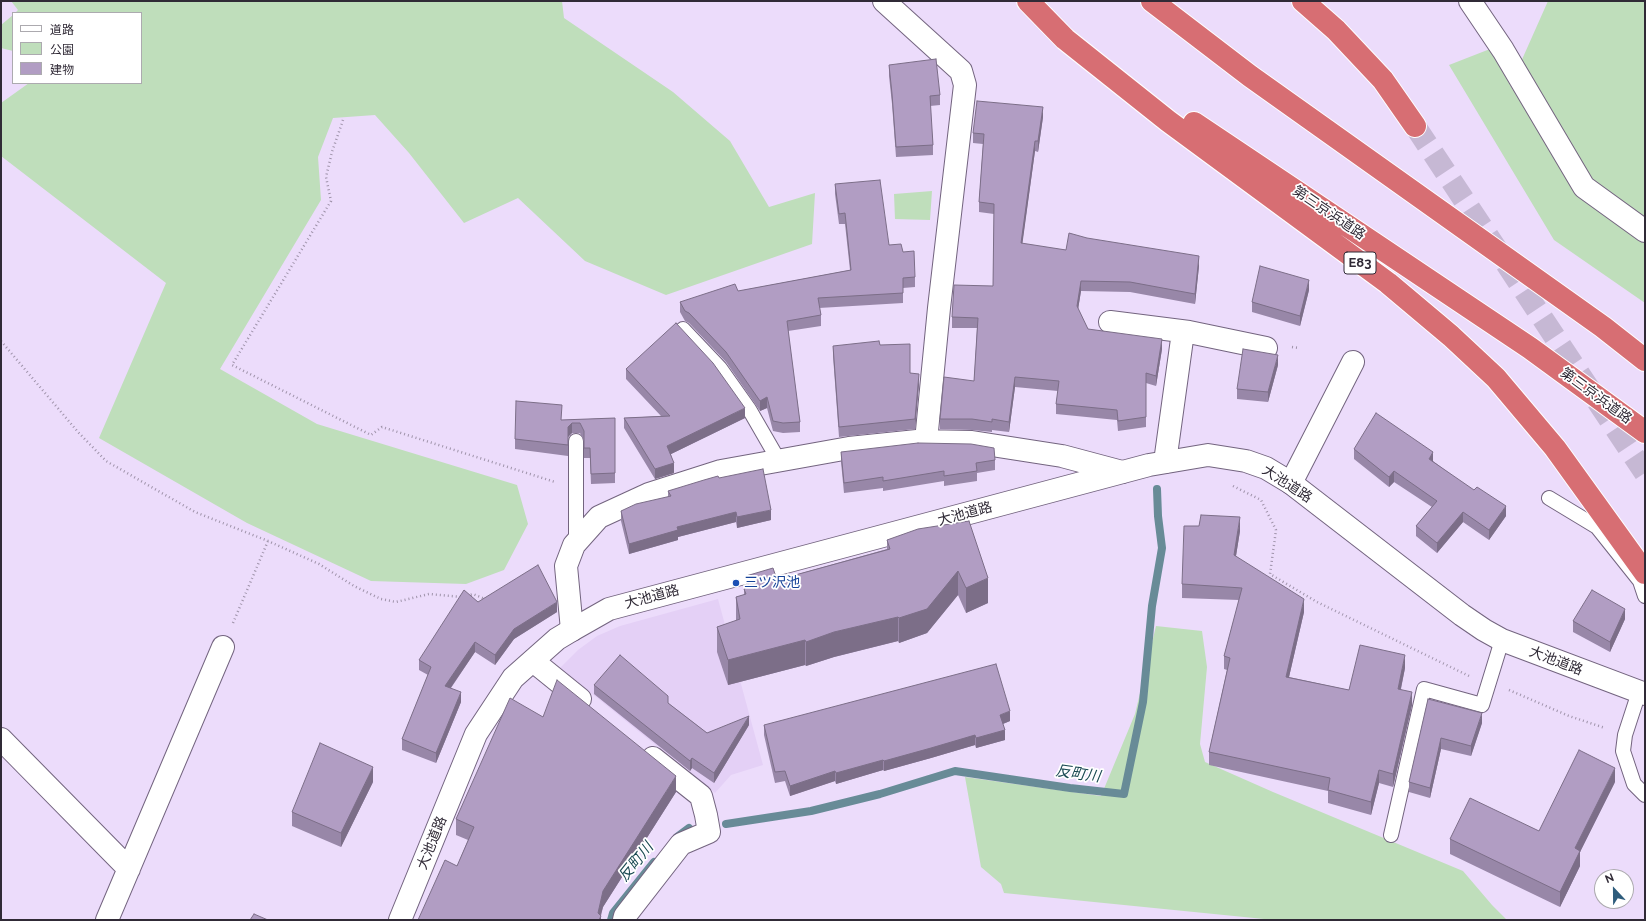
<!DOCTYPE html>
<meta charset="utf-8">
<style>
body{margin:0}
#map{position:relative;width:1646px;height:921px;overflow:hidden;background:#ecdcfb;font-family:Raleway,"Noto Sans JP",sans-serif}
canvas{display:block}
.frame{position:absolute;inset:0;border:2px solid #302a36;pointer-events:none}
.legend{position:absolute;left:12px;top:12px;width:130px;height:72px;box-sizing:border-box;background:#fff;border:1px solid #acaaaf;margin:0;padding:5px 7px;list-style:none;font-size:12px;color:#302a36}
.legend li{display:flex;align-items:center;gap:8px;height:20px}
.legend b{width:20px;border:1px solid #acaaaf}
.north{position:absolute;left:1594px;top:869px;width:40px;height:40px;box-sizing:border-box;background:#fff;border:1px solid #acaaaf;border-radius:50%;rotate:338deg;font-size:11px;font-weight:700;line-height:16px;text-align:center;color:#302a36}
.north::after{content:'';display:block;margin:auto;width:14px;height:18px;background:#2e5c7c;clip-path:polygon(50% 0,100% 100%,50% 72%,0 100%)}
</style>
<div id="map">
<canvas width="1646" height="921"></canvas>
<div class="frame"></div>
<ul class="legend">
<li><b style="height:5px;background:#fff"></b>道路</li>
<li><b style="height:11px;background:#bfdebb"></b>公園</li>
<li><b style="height:11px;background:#b19dc3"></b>建物</li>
</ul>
<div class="north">N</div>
</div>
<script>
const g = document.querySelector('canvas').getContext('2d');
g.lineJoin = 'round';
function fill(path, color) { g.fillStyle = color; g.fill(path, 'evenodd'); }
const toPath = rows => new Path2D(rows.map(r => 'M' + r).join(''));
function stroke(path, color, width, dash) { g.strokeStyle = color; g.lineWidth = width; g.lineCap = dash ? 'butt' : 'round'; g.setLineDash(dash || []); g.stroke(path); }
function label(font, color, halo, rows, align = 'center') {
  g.font = font + ' Raleway,"Noto Sans JP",sans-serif'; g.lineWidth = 3.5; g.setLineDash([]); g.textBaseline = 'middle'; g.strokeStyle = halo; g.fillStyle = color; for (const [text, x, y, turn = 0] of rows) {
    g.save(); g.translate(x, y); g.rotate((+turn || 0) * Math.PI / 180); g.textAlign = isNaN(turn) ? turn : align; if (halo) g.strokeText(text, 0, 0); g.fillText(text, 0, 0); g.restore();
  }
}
fill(toPath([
 [718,599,763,765,731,775,715,793,560,668,578,650,597,636,620,626]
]), '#e4d0f6');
fill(toPath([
 [11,1,562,1,564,18,673,92,730,141,769,207,815,193,812,244,666,295,585,261,518,198,464,223,409,153,375,115,333,118,318,157,321,200,220,369,317,424,517,485,528,524,504,570,466,584,371,581,247,523,99,438,166,283,1,156,1,103,29,83,141,83,141,13,15,13,18,10],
 [1548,1,1645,1,1645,303,1554,240,1449,65,1490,49,1513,90,1516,73],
 [13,15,13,51,1,48,1,25],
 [932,191,930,220,895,219,894,194],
 [1156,626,1202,631,1207,667,1200,744,1205,762,1273,792,1463,871,1492,905,1507,920,1274,920,1004,893,1001,884,981,867,965,777,1101,796,1135,714]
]), '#bfdebb');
stroke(toPath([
 [726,824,811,811,880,794,955,771,1070,788,1124,794,1143,702,1152,606,1162,548,1158,516,1157,489],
 [677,837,689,828],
 [611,920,613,913,654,862]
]), '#688b97', 8);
stroke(toPath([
 [1415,126,1645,473]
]), '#c6b8d4', 22, [22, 11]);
const lane = toPath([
 [683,329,720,368,749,409,779,461],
 [1549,498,1597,527,1640,581,1645,596],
 [576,542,576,441],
 [1639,692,1625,735,1623,751,1634,784,1645,795],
 [1391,835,1424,689,1482,705,1502,640]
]);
const street = toPath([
 [884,1,961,71,965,85,939,308,926,441],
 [1470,1,1503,50,1584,187,1645,231],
 [1110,322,1189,332,1266,348],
 [1165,462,1183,332],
 [1291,483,1353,362],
 [572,630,566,566,574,545,599,517,649,494,721,471,849,448,917,441,972,442,1062,456,1122,472],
 [533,661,580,699],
 [1,739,129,869],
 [107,920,223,647],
 [624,920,625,916,681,844,709,832,706,815,701,796,653,758]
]);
const secondary = toPath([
 [400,920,476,734,513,678,557,639,572,630,609,609,1149,465,1208,455,1246,461,1266,468,1291,483,1462,615,1484,630,1502,640,1645,694]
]);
const highway = toPath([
 [1028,1,1065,39,1168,121,1388,283,1451,336,1496,378,1555,448,1645,573],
 [1152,1,1250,76,1603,327,1645,360],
 [1303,1,1336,30,1383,80,1415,126],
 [1194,123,1530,348,1645,432]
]);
stroke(lane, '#73647f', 16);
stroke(street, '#73647f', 24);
stroke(secondary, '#73647f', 24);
stroke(highway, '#fff', 24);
stroke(toPath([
 [343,120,332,152,326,177,331,201,232,365,371,435,382,427,555,482],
 [1,341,78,432,106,461,195,512,268,541,319,564,354,586,381,599,396,602,429,594,462,597],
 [1292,347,1299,348],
 [1233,486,1261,500,1276,530,1270,574,1317,602,1469,676],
 [467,596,473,594,485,599,486,598],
 [233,623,268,541],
 [1509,690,1569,716,1605,728]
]), '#9f93aa', 2.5, [1, 3]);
stroke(lane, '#fff', 14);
stroke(street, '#fff', 22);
stroke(secondary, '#fff', 22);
stroke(highway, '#d76e73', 22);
fill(toPath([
 [889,65,940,95,940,105,930,106,933,145,933,155,896,157,892,104,889,76],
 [1043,117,1038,152,1035,151,1022,244,1066,250,1199,266,1195,304,1130,292,1081,291,1078,309,1088,329,1162,349,1156,386,1146,383,1146,427,1118,431,1117,420,1056,414,1056,404,1058,391,1015,387,1009,432,992,430,992,432,972,430,940,429,940,419,974,381,977,328,952,328,952,317,993,286,994,214,979,212,979,202,983,144,973,143,973,133],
 [835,184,889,245,903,252,915,277,915,287,903,288,903,303,819,308,821,315,821,326,788,331,800,422,800,432,783,433,773,431,767,408,760,411,726,362,689,323,685,321,680,312,680,302,850,270,845,224,839,224,835,194],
 [1309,290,1300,326,1252,312,1252,302],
 [880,345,910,373,919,384,915,429,839,437,833,356,833,346],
 [1278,365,1268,402,1237,399,1237,389],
 [626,369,745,418,671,454,674,473,655,479,624,428,624,418,661,416,626,379],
 [615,418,615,483,591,484,590,458,584,458,584,441,580,433,572,433,568,437,568,456,515,449,515,439,562,420],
 [1354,449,1433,461,1506,516,1489,540,1463,522,1437,553,1416,536,1416,526,1432,507,1394,482,1389,487,1354,459],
 [841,452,995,460,995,470,977,473,977,481,944,486,944,481,883,491,883,488,844,493,841,462],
 [719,478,771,520,737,528,736,522,678,537,678,540,629,554,621,521,621,511,668,497,668,491],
 [969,521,988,603,966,613,958,595,927,633,899,643,898,641,834,657,806,666,805,665,728,685,717,652,717,627,736,621,736,597,744,595,744,589,746,587,746,576,777,580,887,549,887,540],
 [1199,526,1240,531,1236,556,1304,612,1289,677,1349,690,1405,668,1401,689,1412,705,1393,787,1379,783,1371,815,1328,803,1328,791,1209,765,1209,752,1227,670,1224,669,1224,656,1239,600,1182,598,1182,584],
 [478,602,557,612,514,639,495,665,475,652,451,688,461,702,436,763,402,750,402,739,428,675,419,670,419,660],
 [1625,619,1610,652,1573,632,1573,621],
 [594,685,668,703,707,733,749,725,714,783,692,768,690,771,594,694],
 [1428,699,1482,723,1471,756,1441,749,1430,798,1409,792,1409,782],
 [1010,721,1003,724,1005,740,976,748,975,745,931,758,884,771,883,770,836,784,835,781,790,796,785,781,775,783,764,735,764,725],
 [373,782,341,847,292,826,292,812],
 [1615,782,1580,852,1580,866,1560,907,1450,854,1450,839,1539,831],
 [676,792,603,907,601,916,601,920,457,866,468,840,456,835,456,819]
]), '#9887a8');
fill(toPath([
 [1043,107,1043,117,1038,152,1038,141],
 [1035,141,1035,151,1021,254,1021,243],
 [1199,256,1199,266,1195,304,1195,294],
 [1309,280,1309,290,1300,326,1300,316],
 [1081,281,1081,291,1077,316,1077,306],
 [1162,339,1162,349,1156,386,1156,376],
 [1278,355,1278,365,1268,402,1268,392],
 [919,374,919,384,915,429,915,419],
 [1015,377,1015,387,1009,432,1009,422],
 [767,397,767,408,760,411,760,401],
 [745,408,745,418,667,456,667,446],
 [572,423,572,433,568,437,568,456,568,427],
 [1433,452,1433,462,1429,459],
 [674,463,674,473,655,479,655,469],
 [1394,471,1394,482,1389,487,1389,477],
 [1506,506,1506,516,1489,540,1489,530],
 [771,510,771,520,737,528,737,517],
 [736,512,736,522,678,537,678,540,629,554,629,544,677,527],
 [1463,512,1463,522,1437,553,1437,543],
 [1240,517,1240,531,1234,568,1234,555],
 [958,571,958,595,927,633,899,643,899,618],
 [988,578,988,603,966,613,966,588],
 [1304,599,1304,612,1286,690,1286,677],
 [557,602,557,612,514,639,495,665,495,655,514,629],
 [1625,609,1625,619,1610,652,1610,642],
 [898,617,898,641,834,657,806,666,806,642,834,632],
 [805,640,805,665,728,685,728,660],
 [475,642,475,652,445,696,445,686],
 [1405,655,1405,668,1398,702,1398,689],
 [461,692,461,702,436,763,436,753],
 [1412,692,1412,705,1393,787,1393,774],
 [1010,711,1010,721,1000,725,1000,715],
 [1482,713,1482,723,1471,756,1471,746],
 [749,716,749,725,714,783,714,773],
 [1005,730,1005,740,976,748,976,738],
 [975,735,975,745,931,758,884,771,884,761],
 [1441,738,1441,749,1430,798,1430,788],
 [692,758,692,768,690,771,690,761],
 [883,760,883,770,836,784,836,773],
 [373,767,373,782,341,847,341,833],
 [1615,768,1615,782,1580,852,1580,866,1560,907,1560,892,1575,848],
 [1379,770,1379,783,1371,815,1371,802],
 [835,771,835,781,790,796,790,786],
 [676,776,676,792,603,907,600,917,601,916,601,920,598,920,598,913,603,891]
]), '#7c6e88');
const building = toPath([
 [936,59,940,95,930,96,933,145,896,147,892,94,889,65,936,59],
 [977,101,1043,107,1038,141,1035,141,1021,243,1066,250,1069,233,1087,238,1199,256,1195,294,1130,282,1081,281,1077,306,1088,329,1162,339,1156,376,1146,373,1146,417,1118,421,1117,410,1056,404,1059,381,1015,377,1009,422,992,419,992,422,972,419,940,419,944,377,974,381,978,318,952,317,954,285,993,286,994,204,979,202,984,134,973,133,977,101],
 [880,180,889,245,901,244,903,252,914,251,915,277,903,278,903,293,818,298,821,315,787,321,800,422,783,423,773,421,767,397,760,401,726,352,689,313,685,311,680,302,735,284,738,291,851,270,845,213,839,214,835,184,880,180],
 [1260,266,1309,280,1300,316,1252,302,1260,266],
 [676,323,713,363,745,408,667,446,674,463,655,469,624,418,670,416,626,369,676,323],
 [879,341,880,345,910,344,910,373,919,374,915,419,839,427,833,346,879,341],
 [1243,349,1278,355,1268,392,1237,389,1243,349],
 [516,401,562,405,561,420,615,418,615,473,591,474,590,448,584,448,584,431,580,423,572,423,568,427,568,445,515,439,516,401],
 [1376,413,1433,452,1429,459,1474,490,1477,487,1506,506,1489,530,1463,512,1437,543,1416,526,1437,501,1394,471,1389,477,1354,449,1376,413],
 [918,443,971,444,994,448,995,460,976,463,977,471,944,476,944,471,883,481,883,477,844,483,841,452,918,443],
 [763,469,771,510,737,517,736,512,677,527,678,530,629,544,621,511,636,504,671,496,668,491,704,480,718,476,719,478,763,469],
 [1201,515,1240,517,1234,555,1304,599,1286,677,1349,690,1360,645,1405,655,1398,689,1412,692,1393,774,1379,770,1371,802,1328,790,1330,778,1209,752,1230,658,1224,656,1242,588,1182,584,1184,526,1199,526,1201,515],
 [969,521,988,578,966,588,958,571,927,609,899,618,898,617,834,632,806,642,805,640,728,660,717,627,740,619,736,597,746,594,744,589,749,586,746,576,773,568,777,580,890,549,887,540,918,529,969,521],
 [538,565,557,602,514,629,495,655,475,642,445,686,461,692,436,753,402,739,431,667,419,660,464,590,478,602,538,565],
 [1592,590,1625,609,1610,642,1573,621,1592,590],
 [620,655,668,696,668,703,707,733,749,716,714,773,692,758,690,761,594,685,620,655],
 [996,664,1010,711,1000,715,1005,730,976,738,975,735,931,748,884,761,883,760,836,773,835,771,790,786,785,771,775,772,764,725,996,664],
 [557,680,676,776,603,891,598,913,601,916,599,920,418,920,445,860,457,866,474,827,456,819,510,698,543,717,557,680],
 [1428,699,1482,713,1471,746,1441,738,1430,788,1409,782,1428,699],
 [320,743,373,767,341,833,292,812,320,743],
 [1579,750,1615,768,1575,848,1580,851,1560,892,1450,839,1470,798,1539,831,1579,750],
 [254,914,268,920,250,920,254,914]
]);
fill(building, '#b19dc3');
stroke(building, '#7c6e88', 1);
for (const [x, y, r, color] of [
 [736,583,4,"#1a4fb4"]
]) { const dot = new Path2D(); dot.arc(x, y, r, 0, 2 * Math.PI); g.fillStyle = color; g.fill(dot); stroke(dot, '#fff', 1.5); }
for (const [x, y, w] of [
 [1360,263,32]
]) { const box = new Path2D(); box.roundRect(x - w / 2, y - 11, w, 22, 3); g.fillStyle = '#fff'; g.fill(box); stroke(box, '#302a36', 1); }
label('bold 13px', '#302a36', null, [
 ["E83",1360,263]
]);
label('14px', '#302a36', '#fff', [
 ["第三京浜道路",1329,213,34],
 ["第三京浜道路",1596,396,36],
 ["大池道路",1287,484,33],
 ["大池道路",965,514,-15],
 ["大池道路",652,597,-15],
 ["大池道路",1556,661,21],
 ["大池道路",432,843,-68]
]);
label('14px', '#164399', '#fff', [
 ["三ツ沢池",744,583]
], 'left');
label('italic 15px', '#194952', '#fff', [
 ["反町川",1078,774,8],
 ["反町川",636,862,-51]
]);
</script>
